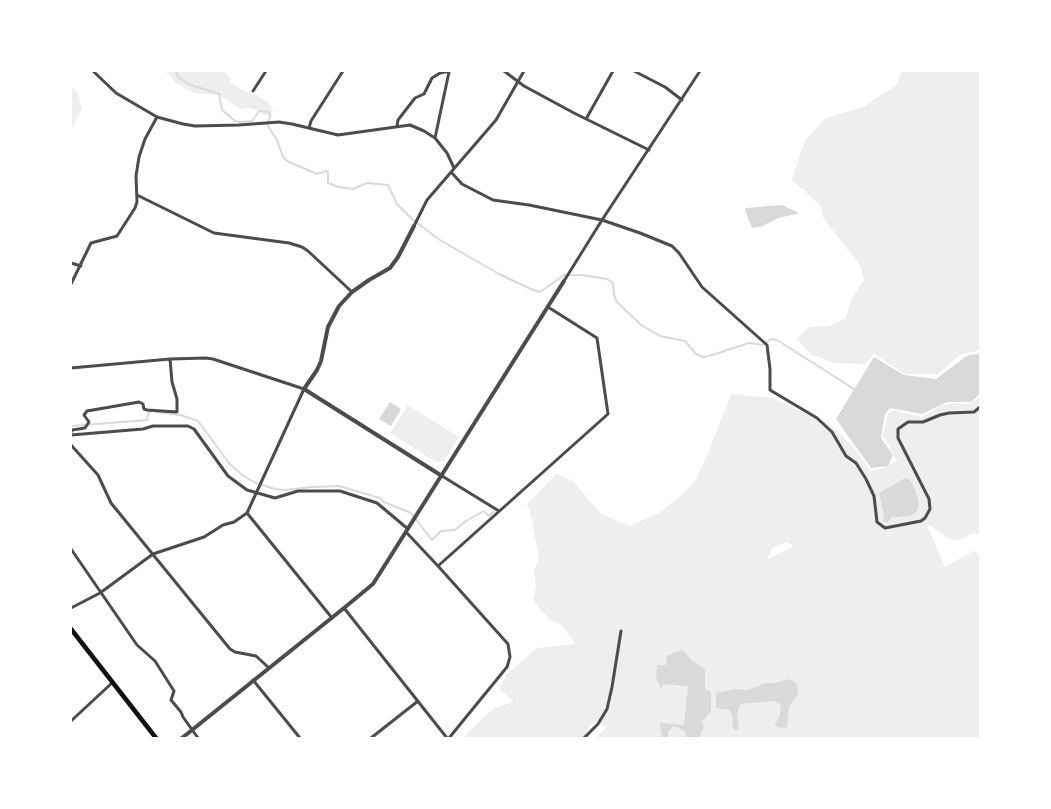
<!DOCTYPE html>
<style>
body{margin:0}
#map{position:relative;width:1051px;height:809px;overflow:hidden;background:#fff;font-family:"Golos Text",sans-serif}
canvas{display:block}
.frame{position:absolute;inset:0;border:72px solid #fff;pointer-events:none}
</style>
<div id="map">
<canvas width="1051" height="809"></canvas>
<div class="frame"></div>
</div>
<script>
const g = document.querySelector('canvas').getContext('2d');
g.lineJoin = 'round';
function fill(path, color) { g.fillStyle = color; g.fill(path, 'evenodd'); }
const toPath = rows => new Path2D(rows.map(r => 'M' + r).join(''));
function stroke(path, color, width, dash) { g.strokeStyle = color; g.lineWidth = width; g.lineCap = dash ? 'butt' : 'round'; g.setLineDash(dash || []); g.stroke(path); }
fill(toPath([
 [166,71,223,71,230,78,230,82,244,91,258,96,269,103,273,110,271,118,252,108,240,109,219,95,194,93,175,83],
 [902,71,980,71,980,350,960,355,938,374,905,374,874,354,865,364,835,363,812,355,797,339,809,327,829,326,846,318,852,297,864,280,860,265,824,219,820,205,792,180,805,140,826,118,863,107,895,86],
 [71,86,78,93,82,109,71,130],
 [731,394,772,398,832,426,856,450,871,471,884,468,897,461,883,435,888,414,894,410,922,417,940,406,954,403,969,404,980,397,980,533,971,534,960,540,950,539,929,525,927,525,945,567,973,551,980,554,980,738,596,738,606,727,596,721,589,726,585,738,464,738,469,731,494,708,514,702,500,690,506,675,537,648,575,644,562,625,551,620,541,610,533,600,536,587,534,571,539,559,532,519,527,504,557,473,574,482,601,514,630,526,660,512,678,498,694,483,707,456],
 [787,542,794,546,768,559,772,548],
 [408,405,459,437,444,461,436,462,390,433]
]), '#eee');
fill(toPath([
 [782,205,797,212,797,214,778,218,763,226,752,228,745,210,746,208],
 [980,354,980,394,971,402,947,402,922,414,890,408,885,414,881,438,893,455,888,466,871,468,836,419,874,357,904,375,936,379,968,355],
 [390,402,401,409,391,426,379,419],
 [906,478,910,480,913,485,919,502,917,511,911,516,892,517,888,522,883,522,884,515,879,493],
 [681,650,685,652,691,660,705,669,705,688,711,693,711,711,702,722,704,726,699,738,686,738,686,734,683,730,674,726,668,731,668,738,663,738,661,733,660,723,684,725,688,686,663,684,662,690,656,678,657,665,666,665,667,656],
 [788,679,796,683,798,691,797,696,789,707,787,727,784,728,777,727,775,724,780,715,781,707,780,704,774,701,740,704,737,715,739,729,736,730,733,728,732,714,729,710,716,708,716,693,735,689,748,690,765,683,776,683]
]), '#d9d9d9');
stroke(toPath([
 [176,71,177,76,188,84,219,94,222,110,235,121,240,122,252,121,259,111,269,112,270,116,268,126,277,140,283,157,287,161,317,174,326,171,328,172,328,183,339,187,353,189,367,183,388,185,397,204,413,220,440,240,499,274,533,290,540,292,564,275,582,275,607,279,613,283,614,295,617,302,641,325,660,336,685,341,696,354,701,356,704,357,712,355,749,343,763,345,771,339,777,340,854,389],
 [156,412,180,415,198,421,229,463,242,475,256,483,275,489,285,490,312,487,339,486,380,498,384,502,411,513,432,540,441,531,455,530,466,521,484,511,489,516,493,512],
 [71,426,147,420,148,414,151,411]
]), '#d9d9d9', 2);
stroke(toPath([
 [93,71,116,93,157,117,183,124,195,126,239,125,279,122,292,124,338,135,410,125,424,131,435,138,447,153,454,168],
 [504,71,524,86,574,113,649,150],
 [634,71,665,87,682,100],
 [253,91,266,71],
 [586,119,613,71],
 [397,126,398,120,415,98,424,94,432,78,440,73,450,71],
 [309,128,311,121,343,71],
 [435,138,449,72],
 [451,172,462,184,493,200,529,205,602,220,640,233,672,246,679,253,702,287,767,345,770,369,770,390,817,418,832,432,846,456,856,463,866,479,874,496,877,522,885,528,921,521,925,518,930,509,929,499,898,438,898,429,908,422,923,422,940,415,949,413,974,412,980,407],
 [137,195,214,233,289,243,302,247,308,251,352,292],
 [414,226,427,200,496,120,524,71],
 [71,263,81,266],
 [564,281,602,220,700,71],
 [71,284,91,243,117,236,135,208,137,202,136,176,139,157,145,139,157,117],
 [71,368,170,359,206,358,213,359,304,389,247,513,234,522,223,525,204,537,153,554,100,593,71,608],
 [71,432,72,430,85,428,89,422,84,415,87,411,139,402,143,404,144,409,147,410,177,412,177,399,172,382,170,359],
 [71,435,143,429,153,426,188,426,194,429,228,476,247,490,275,498,298,491,340,491,377,503,408,529],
 [71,445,98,475,111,503,230,649,235,652,256,656,269,668],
 [442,476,499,511],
 [247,513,332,618],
 [406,532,438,566,508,644,510,657,507,667,449,738],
 [71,549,137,645,155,661,174,691,171,700,181,712,183,717,198,738],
 [438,566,608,414,597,338,548,307],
 [344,608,447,738],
 [253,680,300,738],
 [71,721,113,682],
 [371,738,418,701],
 [584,738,598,724,607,709,612,687,621,631]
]), '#4c4c4c', 3);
stroke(toPath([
 [414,226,398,257,390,268,369,280,352,292,339,306,328,327,321,361,317,370,304,389,442,476],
 [182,738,344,608,373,584,564,281]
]), '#4c4c4c', 4);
stroke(toPath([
 [71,629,156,738]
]), '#111', 4.5);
</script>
